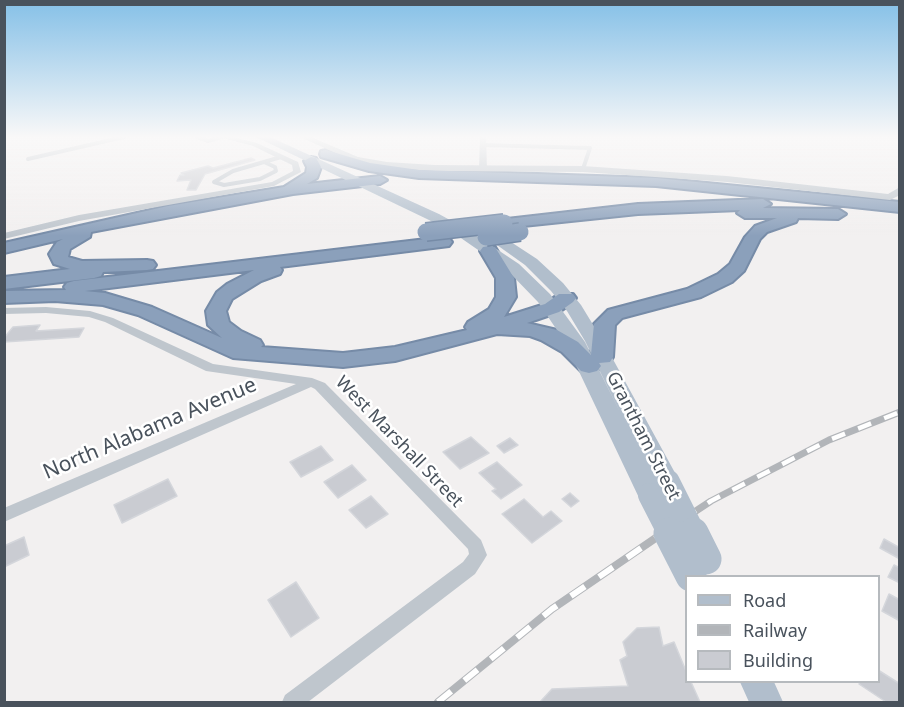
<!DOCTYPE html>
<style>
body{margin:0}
#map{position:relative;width:904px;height:707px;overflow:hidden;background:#f2f0f0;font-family:"Noto Sans",sans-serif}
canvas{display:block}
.frame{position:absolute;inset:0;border:6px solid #49525c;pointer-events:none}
.legend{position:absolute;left:685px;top:575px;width:195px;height:108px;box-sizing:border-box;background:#fff;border:2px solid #b6babe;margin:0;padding:8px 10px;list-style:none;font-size:18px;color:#49525c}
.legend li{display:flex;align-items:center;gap:12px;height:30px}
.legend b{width:30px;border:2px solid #b6babe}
</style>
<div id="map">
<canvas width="904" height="707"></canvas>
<div class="frame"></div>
<ul class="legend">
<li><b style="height:8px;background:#b1becc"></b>Road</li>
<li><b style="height:8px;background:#b2b5b9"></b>Railway</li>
<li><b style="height:16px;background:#caccd2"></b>Building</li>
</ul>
</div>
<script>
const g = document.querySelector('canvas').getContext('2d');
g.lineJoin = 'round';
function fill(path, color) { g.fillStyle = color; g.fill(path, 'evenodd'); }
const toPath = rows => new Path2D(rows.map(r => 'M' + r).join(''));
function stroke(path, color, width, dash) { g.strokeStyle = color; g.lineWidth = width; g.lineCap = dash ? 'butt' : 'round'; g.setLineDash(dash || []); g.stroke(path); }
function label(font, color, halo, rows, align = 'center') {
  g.font = font + ' "Noto Sans",sans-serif'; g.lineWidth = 5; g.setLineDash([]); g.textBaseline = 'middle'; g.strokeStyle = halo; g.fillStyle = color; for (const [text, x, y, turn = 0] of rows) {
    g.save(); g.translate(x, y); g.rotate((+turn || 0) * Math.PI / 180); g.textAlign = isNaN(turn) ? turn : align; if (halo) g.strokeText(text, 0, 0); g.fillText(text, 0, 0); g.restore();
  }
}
const building = toPath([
 [251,158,255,160,205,174,196,190,187,190,191,180,177,181,180,175,184,175,181,173,208,166,213,168,251,158],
 [40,325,36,331,84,328,79,337,4,342,4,338,13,327,40,325],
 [471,437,489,453,460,469,443,452,471,437],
 [510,438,518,445,504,453,497,446,510,438],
 [321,446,333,460,301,477,290,462,321,446],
 [497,462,522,485,501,499,492,491,496,489,479,473,497,462],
 [352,465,366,480,338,498,324,482,352,465],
 [168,479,177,496,122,523,114,505,168,479],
 [570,493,579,501,571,507,562,499,570,493],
 [371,496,388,514,366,528,349,510,371,496],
 [524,499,543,517,551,511,562,521,532,543,502,514,524,499],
 [24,537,29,555,4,567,4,546,24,537],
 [884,539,900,548,900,559,880,548,884,539],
 [894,565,900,568,900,583,888,577,894,565],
 [296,582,319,618,291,637,268,600,296,582],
 [889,594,900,600,900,621,882,611,889,594],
 [659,627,663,646,674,642,686,671,686,682,691,682,700,702,540,702,552,689,628,686,620,660,627,656,623,642,637,628,659,627],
 [878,670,900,684,900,702,886,702,859,684,860,682,878,682,878,670]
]);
fill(building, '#caccd2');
stroke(building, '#d4d6db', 1.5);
const motorway = toPath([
 [326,150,370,163,419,170,656,178,900,202,900,212,656,186,419,178,369,171,321,157,320,154,321,151,326,150],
 [311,157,316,158,321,167,317,178,307,184,380,176,387,180,380,184,293,194,91,232,90,237,70,249,68,257,82,261,147,260,153,261,156,265,153,269,147,270,103,272,101,276,94,278,4,289,4,277,70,269,54,264,49,254,57,242,63,239,4,253,4,243,168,206,284,187,306,173,307,167,304,161,311,157],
 [763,199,771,204,763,208,838,209,846,214,838,219,798,218,796,222,767,232,760,239,744,271,732,282,701,297,622,318,615,325,613,357,610,362,599,363,601,366,597,371,589,373,581,371,562,352,541,340,530,336,497,334,395,361,343,367,233,358,138,315,103,305,55,301,4,303,4,291,66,290,64,287,67,283,74,281,443,237,449,238,452,242,449,246,280,267,282,270,280,274,261,281,232,299,226,311,229,322,241,331,260,340,263,345,261,347,343,353,395,347,467,330,465,327,468,322,489,309,496,297,496,278,480,251,483,247,489,246,495,247,514,278,516,297,504,317,545,304,559,294,573,294,576,298,573,302,559,312,527,323,557,330,578,342,591,355,594,324,608,310,687,289,718,274,730,264,745,237,755,226,777,218,745,218,737,213,740,210,638,214,504,228,498,226,496,223,498,220,638,204,763,199],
 [254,270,227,284,217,292,206,311,208,325,222,338,152,307,105,293,85,291,254,270]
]);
stroke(motorway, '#768ba7', 4);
stroke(toPath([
 [197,137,208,141,222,137],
 [483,145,590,148,583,169],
 [28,159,124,137],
 [264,162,275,167,276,171,260,179,224,185,214,182,233,171,281,157]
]), '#bfc6cd', 4);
fill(toPath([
 [219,137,232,137,257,143,298,162,301,172,274,186,79,221,4,239,4,233,79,215,272,182,293,171,292,165,253,146,219,137],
 [480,137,486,137,487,168,483,170,479,168,480,137],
 [46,307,90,311,113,318,213,364,312,378,325,383,481,540,487,555,484,560,475,574,308,702,282,702,285,695,463,562,469,554,468,549,315,389,311,387,4,522,4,508,296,384,206,371,105,322,89,317,46,313,4,314,4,308,46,307]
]), '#bfc6cd');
fill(toPath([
 [300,137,311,137,358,157,387,162,435,165,583,166,727,176,888,194,900,187,900,195,890,200,727,182,583,172,435,171,387,168,353,161,300,137]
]), '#bfc6cd');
fill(toPath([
 [256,137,270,137,439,214,468,230,519,264,550,294,585,342,620,412,585,341,567,311,551,291,525,265,476,230,478,227,488,227,537,259,563,283,581,305,603,341,680,482,677,489,668,492,660,489,663,495,659,502,650,505,641,502,565,342,538,302,507,270,458,236,429,220,256,137],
 [740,682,774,682,783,702,749,702,740,682]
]), '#b1becc');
fill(motorway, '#8ba0bb');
const railFar1 = toPath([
 [661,534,711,501,829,440,900,412]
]);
const rail = toPath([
 [438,702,552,609,663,533]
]);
stroke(railFar1, '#b2b5b9', 7);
stroke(rail, '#b2b5b9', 8);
stroke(railFar1, '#fff', 4.5, [14]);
stroke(rail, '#fff', 6, [17]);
const motorwayBridge = toPath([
 [426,232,504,223],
 [486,237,520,232]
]);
stroke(motorwayBridge, '#768ba7', 20, []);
stroke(toPath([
 [668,482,694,534],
 [650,495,670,534]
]), '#b1becc', 24);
stroke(toPath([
 [669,533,691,576],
 [693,533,706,559]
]), '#b1becc', 31);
stroke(motorwayBridge, '#8ba0bb', 17);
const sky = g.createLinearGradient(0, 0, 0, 236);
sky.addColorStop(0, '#85c0e7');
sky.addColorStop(0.58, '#f9f8f8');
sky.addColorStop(1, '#f9f8f800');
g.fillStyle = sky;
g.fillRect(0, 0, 904, 236);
label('18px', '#49525c', '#fff', [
 ["Grantham Street",643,436,63],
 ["West Marshall Street",399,442,46]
]);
label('21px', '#49525c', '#fff', [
 ["North Alabama Avenue",150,429,-23]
]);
</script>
